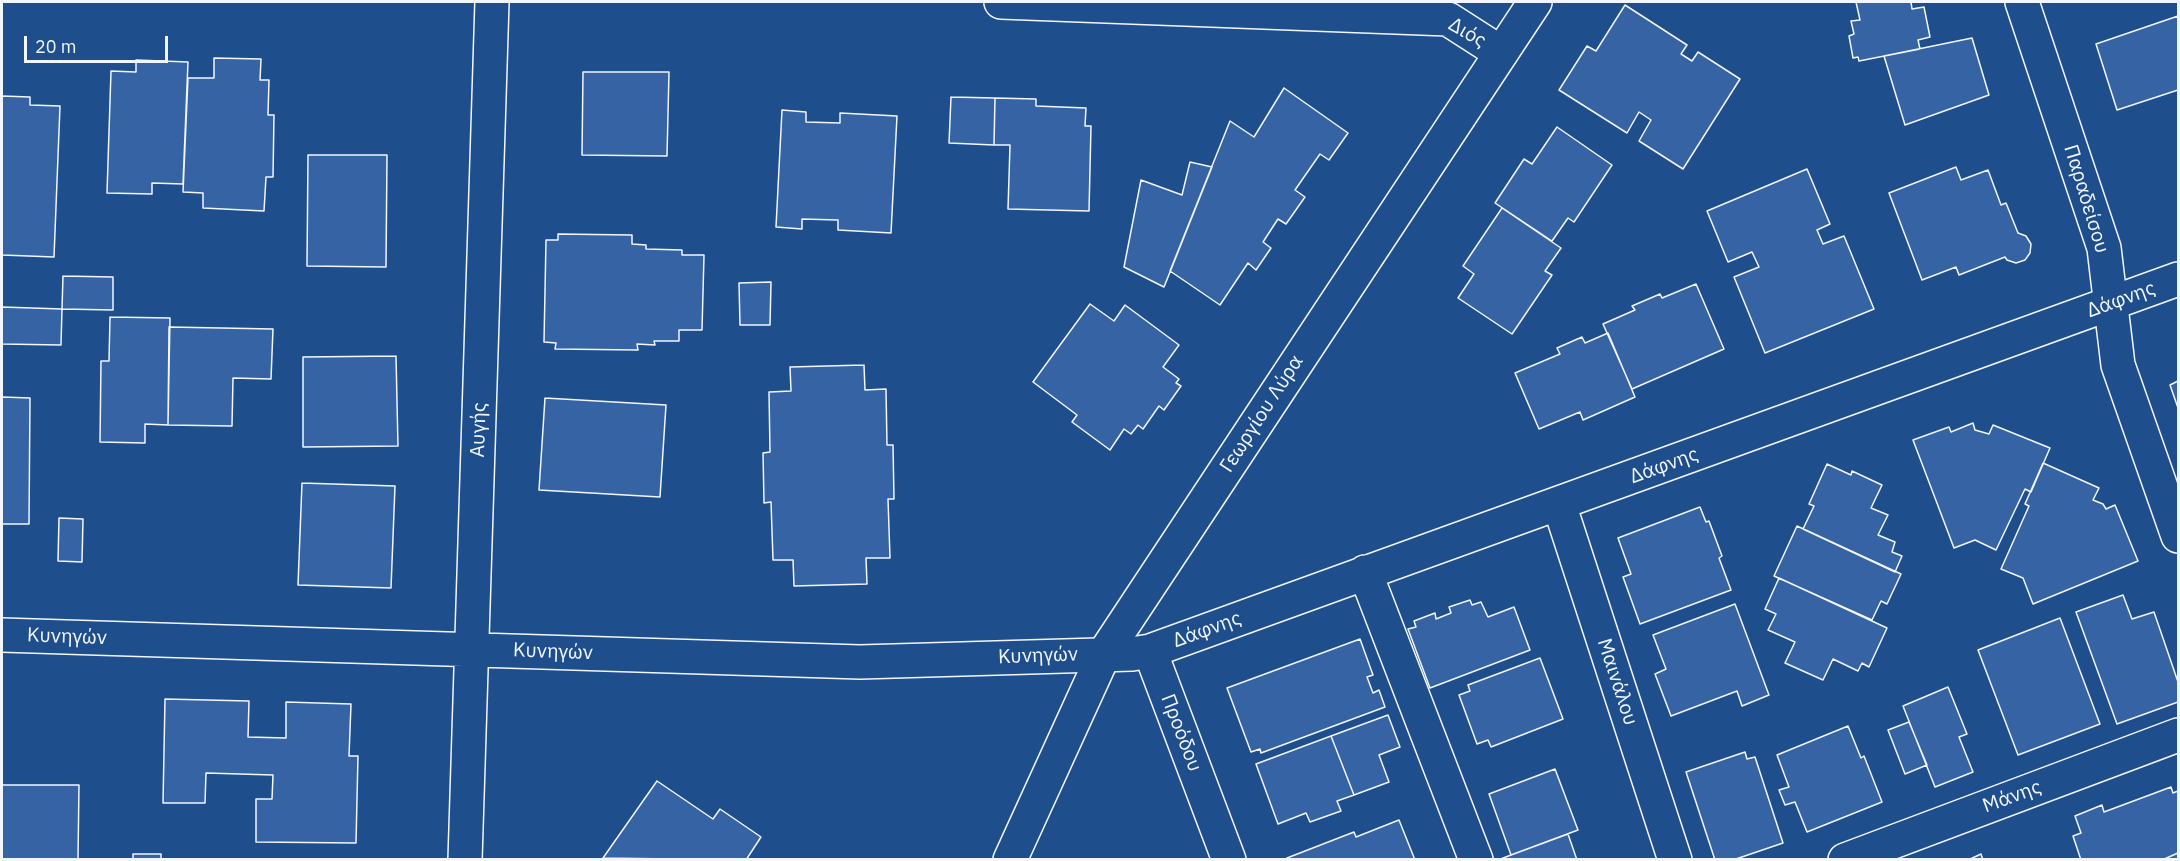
<!DOCTYPE html>
<meta charset="utf-8">
<style>
body{margin:0}
#map{position:relative;width:2180px;height:861px;overflow:hidden;background:#1f4e8c;font-family:"IBM Plex Sans",sans-serif}
canvas{display:block}
.frame{position:absolute;inset:0;border:3px solid #f2f6ff;pointer-events:none}
.scale{position:absolute;left:24px;top:36px;width:144px;height:27px;box-sizing:border-box;border:3px solid #f2f6ff;border-top:0;padding-left:8px;font-size:18px;line-height:21px;white-space:nowrap;color:#f2f6ff;-webkit-text-stroke:4px #1f4e8c;paint-order:stroke}
</style>
<div id="map">
<canvas width="2180" height="861"></canvas>
<div class="frame"></div>
<div class="scale">20 m</div>
</div>
<script>
const g = document.querySelector('canvas').getContext('2d');
g.lineJoin = 'round';
function fill(path, color) { g.fillStyle = color; g.fill(path, 'evenodd'); }
const toPath = rows => new Path2D(rows.map(r => 'M' + r).join(''));
function stroke(path, color, width, dash) { g.strokeStyle = color; g.lineWidth = width; g.lineCap = dash ? 'butt' : 'round'; g.setLineDash(dash || []); g.stroke(path); }
function label(font, color, halo, rows, align = 'center') {
  g.font = font + ' "IBM Plex Sans",sans-serif'; g.lineWidth = 4.5; g.setLineDash([]); g.textBaseline = 'middle'; g.strokeStyle = halo; g.fillStyle = color; for (const [text, x, y, turn = 0] of rows) {
    g.save(); g.translate(x, y); g.rotate((+turn || 0) * Math.PI / 180); g.textAlign = isNaN(turn) ? turn : align; if (halo) g.strokeText(text, 0, 0); g.fillText(text, 0, 0); g.restore();
  }
}
const building = toPath([
 [1856,2,1911,2,1912,9,1924,7,1930,37,1918,40,1920,49,1859,61,1858,57,1853,58,1849,36,1854,34,1851,21,1860,20,1856,2],
 [1625,5,1687,45,1681,54,1692,61,1698,52,1740,79,1683,169,1639,141,1651,120,1639,112,1627,133,1559,90,1587,46,1596,51,1625,5],
 [2178,16,2178,90,2117,110,2096,44,2178,16],
 [1972,38,1989,95,1905,125,1884,56,1972,38],
 [214,58,261,59,260,80,269,80,268,115,274,115,273,177,266,177,264,211,203,208,203,193,183,192,188,78,214,78,214,58],
 [136,60,188,62,183,184,152,183,152,194,107,193,111,71,136,72,136,60],
 [583,72,669,72,667,156,582,155,583,72],
 [1284,88,1348,133,1329,160,1320,154,1295,190,1305,197,1286,224,1278,219,1263,242,1271,248,1256,270,1248,263,1220,305,1170,271,1230,121,1254,137,1284,88],
 [2,96,30,97,30,105,60,106,54,257,2,255,2,96],
 [951,97,995,98,994,145,949,143,951,97],
 [995,98,1036,99,1036,106,1086,108,1085,126,1091,126,1089,211,1008,209,1010,145,994,145,995,98],
 [782,110,806,112,806,122,840,123,840,113,897,116,891,233,838,230,838,220,802,219,802,229,776,227,782,110],
 [1557,127,1612,165,1574,222,1568,218,1552,241,1495,203,1524,159,1532,164,1557,127],
 [308,155,387,155,386,267,307,266,308,155],
 [1190,162,1212,167,1164,287,1124,267,1141,180,1182,195,1190,162],
 [1956,167,1961,180,1988,170,2001,205,2006,203,2018,233,2026,236,2031,244,2030,253,2025,260,2016,263,2007,260,2005,257,1959,275,1956,267,1922,280,1889,193,1956,167],
 [1807,169,1830,224,1817,230,1823,244,1844,236,1874,309,1765,353,1734,277,1759,267,1752,252,1728,262,1707,211,1807,169],
 [1502,208,1561,248,1545,271,1552,275,1512,334,1458,298,1474,274,1463,266,1502,208],
 [558,234,632,235,632,244,646,245,646,249,682,250,682,255,704,255,702,330,679,330,679,341,654,341,655,345,637,344,638,350,555,349,556,343,544,342,546,240,558,240,558,234],
 [63,276,113,277,113,310,62,309,63,276],
 [771,282,770,325,740,325,739,283,771,282],
 [1696,284,1724,349,1632,389,1603,324,1635,310,1632,306,1660,294,1662,298,1696,284],
 [1090,304,1114,321,1125,305,1179,345,1163,367,1179,379,1176,383,1181,386,1164,410,1159,406,1143,429,1138,425,1131,434,1124,429,1110,450,1072,422,1077,415,1033,382,1090,304],
 [2,307,62,309,61,345,2,344,2,307],
 [110,317,170,318,168,425,145,424,145,443,100,442,101,361,109,361,110,317],
 [169,327,273,329,271,379,233,378,232,426,168,425,169,327],
 [1608,333,1635,397,1583,420,1580,412,1539,429,1515,373,1560,354,1557,348,1582,337,1585,343,1608,333],
 [396,356,398,446,303,447,303,357,396,356],
 [864,365,865,390,886,389,887,445,893,445,894,499,888,499,890,558,866,558,867,584,794,586,793,560,773,560,771,502,764,503,763,453,770,452,769,392,791,391,790,367,864,365],
 [2178,381,2178,408,2170,385,2178,381],
 [2,397,30,398,29,524,2,524,2,397],
 [545,398,666,405,660,497,539,490,545,398],
 [1973,423,1975,430,1989,434,1993,425,2050,448,2031,492,2025,489,1996,550,1975,540,1954,548,1913,440,1949,427,1951,432,1973,423],
 [2043,463,2099,488,2093,500,2103,504,2106,509,2115,505,2138,561,2033,604,2023,578,2001,569,2029,506,2025,504,2043,463],
 [1827,464,1851,475,1852,471,1882,485,1871,508,1888,515,1878,535,1895,542,1892,552,1902,556,1895,572,1803,529,1814,506,1809,504,1827,464],
 [302,483,395,486,391,588,298,585,302,483],
 [1700,507,1706,522,1709,521,1722,556,1719,558,1731,590,1640,624,1623,577,1631,574,1618,538,1700,507],
 [59,518,83,519,82,562,58,561,59,518],
 [1797,526,1901,574,1887,604,1881,601,1872,620,1774,576,1797,526],
 [1779,578,1887,628,1869,667,1862,663,1858,671,1833,659,1823,680,1785,663,1795,642,1768,630,1776,614,1765,609,1779,578],
 [2123,595,2132,619,2154,612,2178,682,2178,702,2117,724,2076,612,2123,595],
 [1470,600,1472,605,1481,602,1488,617,1514,607,1530,650,1430,688,1408,629,1416,627,1414,621,1435,613,1436,619,1451,613,1449,607,1470,600],
 [1735,604,1769,695,1742,706,1737,691,1671,716,1655,674,1666,669,1653,635,1735,604],
 [2060,618,2100,724,2018,755,1978,650,2060,618],
 [1360,639,1373,675,1367,677,1373,693,1379,690,1385,707,1261,753,1260,749,1251,752,1227,688,1360,639],
 [1540,658,1563,719,1491,747,1488,740,1477,744,1459,695,1470,691,1468,685,1540,658],
 [1948,687,1967,734,1959,737,1973,772,1935,787,1903,706,1948,687],
 [165,699,249,701,248,737,286,738,286,702,351,704,349,756,358,756,356,843,256,842,256,799,272,799,273,775,206,773,205,803,163,803,165,699],
 [1388,715,1400,747,1379,755,1389,782,1354,795,1331,736,1388,715],
 [1909,722,1927,765,1905,774,1888,730,1909,722],
 [1848,726,1861,758,1864,756,1882,802,1807,832,1795,802,1785,805,1779,790,1789,787,1777,755,1848,726],
 [1331,736,1354,795,1337,801,1341,811,1310,822,1306,813,1278,824,1256,764,1331,736],
 [1745,752,1747,759,1755,757,1783,843,1733,860,1715,860,1686,772,1745,752],
 [1555,769,1578,830,1511,855,1489,794,1555,769],
 [657,781,713,819,720,809,761,837,746,860,603,858,657,781],
 [2,785,79,785,78,860,2,860,2,785],
 [2171,787,2173,793,2178,791,2178,853,2162,860,2081,860,2073,836,2081,833,2075,816,2102,805,2104,812,2171,787],
 [1399,820,1415,860,1288,860,1287,858,1354,832,1356,837,1399,820],
 [1568,834,1577,860,1498,860,1511,855,1568,834],
 [2178,853,2178,860,2162,860,2178,853],
 [133,854,161,854,161,860,133,860,133,854],
 [1981,854,1983,860,1968,860,1981,854]
]);
fill(building, '#3563a3');
stroke(building, '#f2f6ff', 1.5);
const minor = toPath([
 [1001,2,1448,19,1501,53],
 [2022,2,2104,248,2118,365,2178,536],
 [1559,504,1675,860],
 [1365,572,1476,860],
 [2,635,860,662,1132,654,1150,651,2178,279],
 [1150,651,1229,860],
 [465,860,492,2],
 [1845,860,2178,735]
]);
const secondary = toPath([
 [1010,860,1104,654,1535,2]
]);
stroke(minor, '#f2f6ff', 36);
stroke(secondary, '#f2f6ff', 36);
stroke(minor, '#1f4e8c', 33);
stroke(secondary, '#1f4e8c', 33);
label('20px', '#f2f6ff', '#1f4e8c', [
 ["Διός",1467,33,30],
 ["Παραδείσου",2086,199,73],
 ["Δάφνης",2121,300,-20],
 ["Γεωργίου Λύρα",1262,414,-57],
 ["Αυγής",479,430,-88],
 ["Δάφνης",1664,466,-20],
 ["Δάφνης",1207,630,-20],
 ["Κυνηγών",67,637,2],
 ["Κυνηγών",553,652,2],
 ["Κυνηγών",1038,656,-2],
 ["Μαινάλου",1617,682,72],
 ["Προόδου",1181,733,69],
 ["Μάνης",2012,797,-20]
]);
</script>
